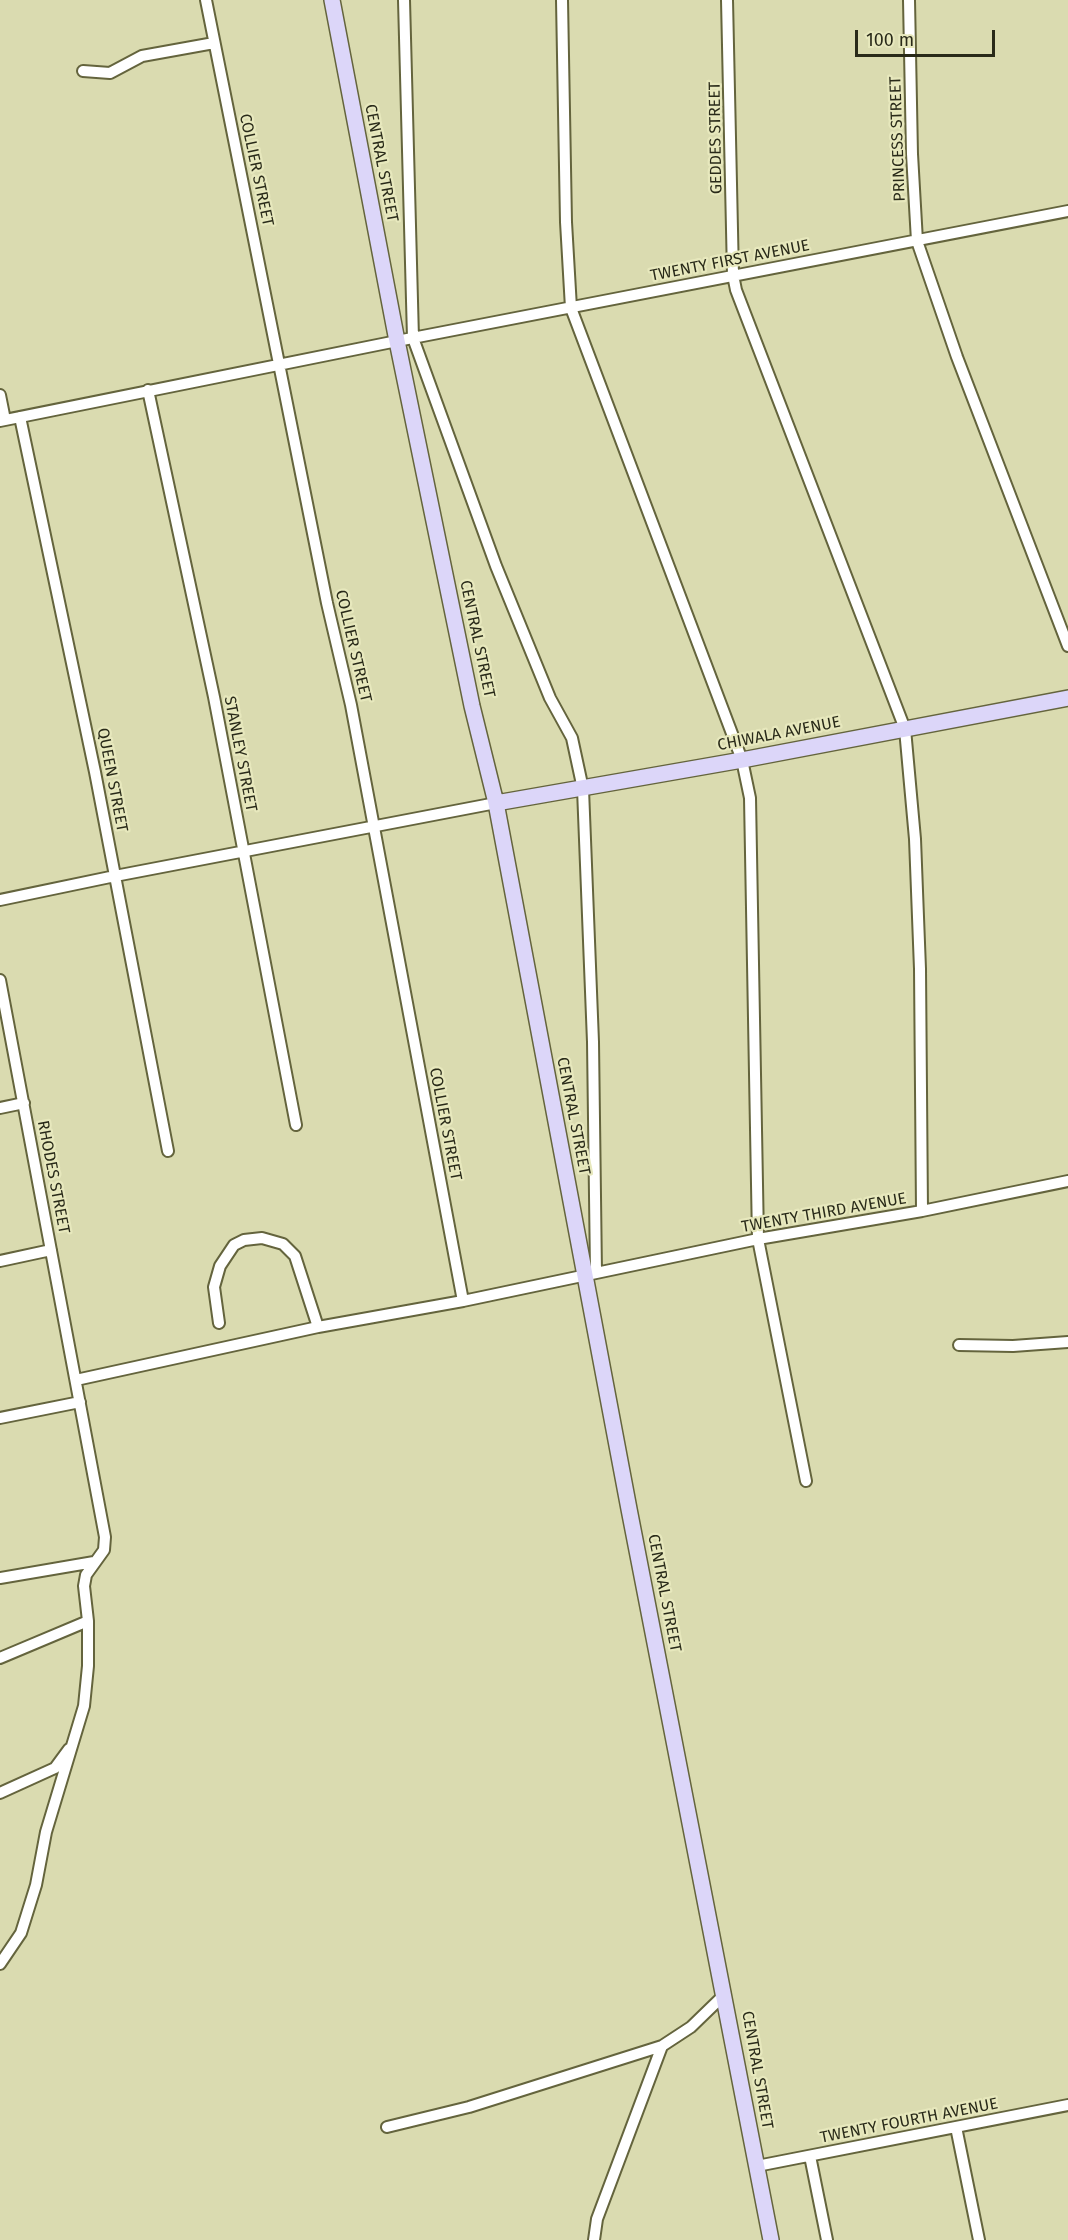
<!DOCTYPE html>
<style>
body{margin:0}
#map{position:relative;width:1068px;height:2240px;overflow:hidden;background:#dadbb0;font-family:"Fira Sans",sans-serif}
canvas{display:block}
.scale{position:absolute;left:855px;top:30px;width:140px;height:27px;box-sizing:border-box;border:3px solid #292a19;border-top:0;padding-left:8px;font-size:18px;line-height:21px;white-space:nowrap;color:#292a19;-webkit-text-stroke:4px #e7e8bd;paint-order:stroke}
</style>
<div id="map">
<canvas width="1068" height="2240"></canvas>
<div class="scale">100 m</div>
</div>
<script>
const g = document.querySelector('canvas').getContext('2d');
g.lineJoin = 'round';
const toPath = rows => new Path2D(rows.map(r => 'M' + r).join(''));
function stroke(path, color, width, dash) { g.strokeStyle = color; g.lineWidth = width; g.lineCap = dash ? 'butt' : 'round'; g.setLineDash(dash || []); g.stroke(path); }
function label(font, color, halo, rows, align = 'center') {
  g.font = font + ' "Fira Sans",sans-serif'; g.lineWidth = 4.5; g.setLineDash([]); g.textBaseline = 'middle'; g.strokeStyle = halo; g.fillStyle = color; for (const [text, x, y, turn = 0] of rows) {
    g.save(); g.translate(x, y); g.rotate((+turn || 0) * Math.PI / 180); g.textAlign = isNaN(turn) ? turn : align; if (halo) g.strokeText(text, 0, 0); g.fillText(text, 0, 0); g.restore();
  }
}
const street = toPath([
 [206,0,327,603,351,705,463,1301],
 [404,0,413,338,496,566,550,698,572,738,583,789,593,1042,596,1273],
 [562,0,566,222,571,308,742,760,750,798,758,1239,806,1481],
 [727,0,733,275,736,290,905,729,915,839,920,969,922,1211],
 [909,0,912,154,917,241,957,357,1068,646],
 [83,71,110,73,142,56,214,43],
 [148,390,214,697,296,1125],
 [0,395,5,420],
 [20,417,95,772,168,1151],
 [0,421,397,341,1068,211],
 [0,900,115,876,496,803],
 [0,980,105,1537,104,1550,86,1575,84,1586,88,1621,88,1666,84,1706,46,1832,36,1885,21,1933,0,1964],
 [0,1108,24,1103],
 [0,1261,51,1250],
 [219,1323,214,1287,220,1266,234,1245,244,1240,262,1238,283,1244,295,1256,318,1327],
 [959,1345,1013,1346,1068,1342],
 [76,1380,318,1327,463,1301,758,1239,922,1211,1068,1181],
 [0,1418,80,1402],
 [0,1578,94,1562],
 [0,1658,88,1621],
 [0,1793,55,1768,69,1749],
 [387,2127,469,2107,662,2046,691,2027,725,1994],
 [956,2127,979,2240],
 [810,2156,827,2240],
 [757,2166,1068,2105],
 [594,2240,597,2219,662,2046]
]);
const secondary = toPath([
 [332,0,397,341,472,706,496,803,629,1509,771,2240],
 [496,803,742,760,1068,698]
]);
stroke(street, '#64643d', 14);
stroke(secondary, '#64643d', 18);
stroke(street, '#fff', 10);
stroke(secondary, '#dcd6f9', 15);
label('16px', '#292a19', '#e7e8bd', [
 ["GEDDES STREET",716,138,-91],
 ["PRINCESS STREET",898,139,-92],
 ["CENTRAL STREET",381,163,79],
 ["COLLIER STREET",256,170,78],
 ["TWENTY FIRST AVENUE",730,261,-11],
 ["CENTRAL STREET",477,639,78],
 ["COLLIER STREET",353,646,77],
 ["CHIWALA AVENUE",779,734,-11],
 ["STANLEY STREET",240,754,79],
 ["QUEEN STREET",112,780,79],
 ["CENTRAL STREET",573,1116,79],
 ["COLLIER STREET",445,1124,79],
 ["RHODES STREET",53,1177,79],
 ["TWENTY THIRD AVENUE",824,1213,-10],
 ["CENTRAL STREET",664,1593,79],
 ["CENTRAL STREET",757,2070,80],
 ["TWENTY FOURTH AVENUE",909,2121,-11]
]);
</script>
